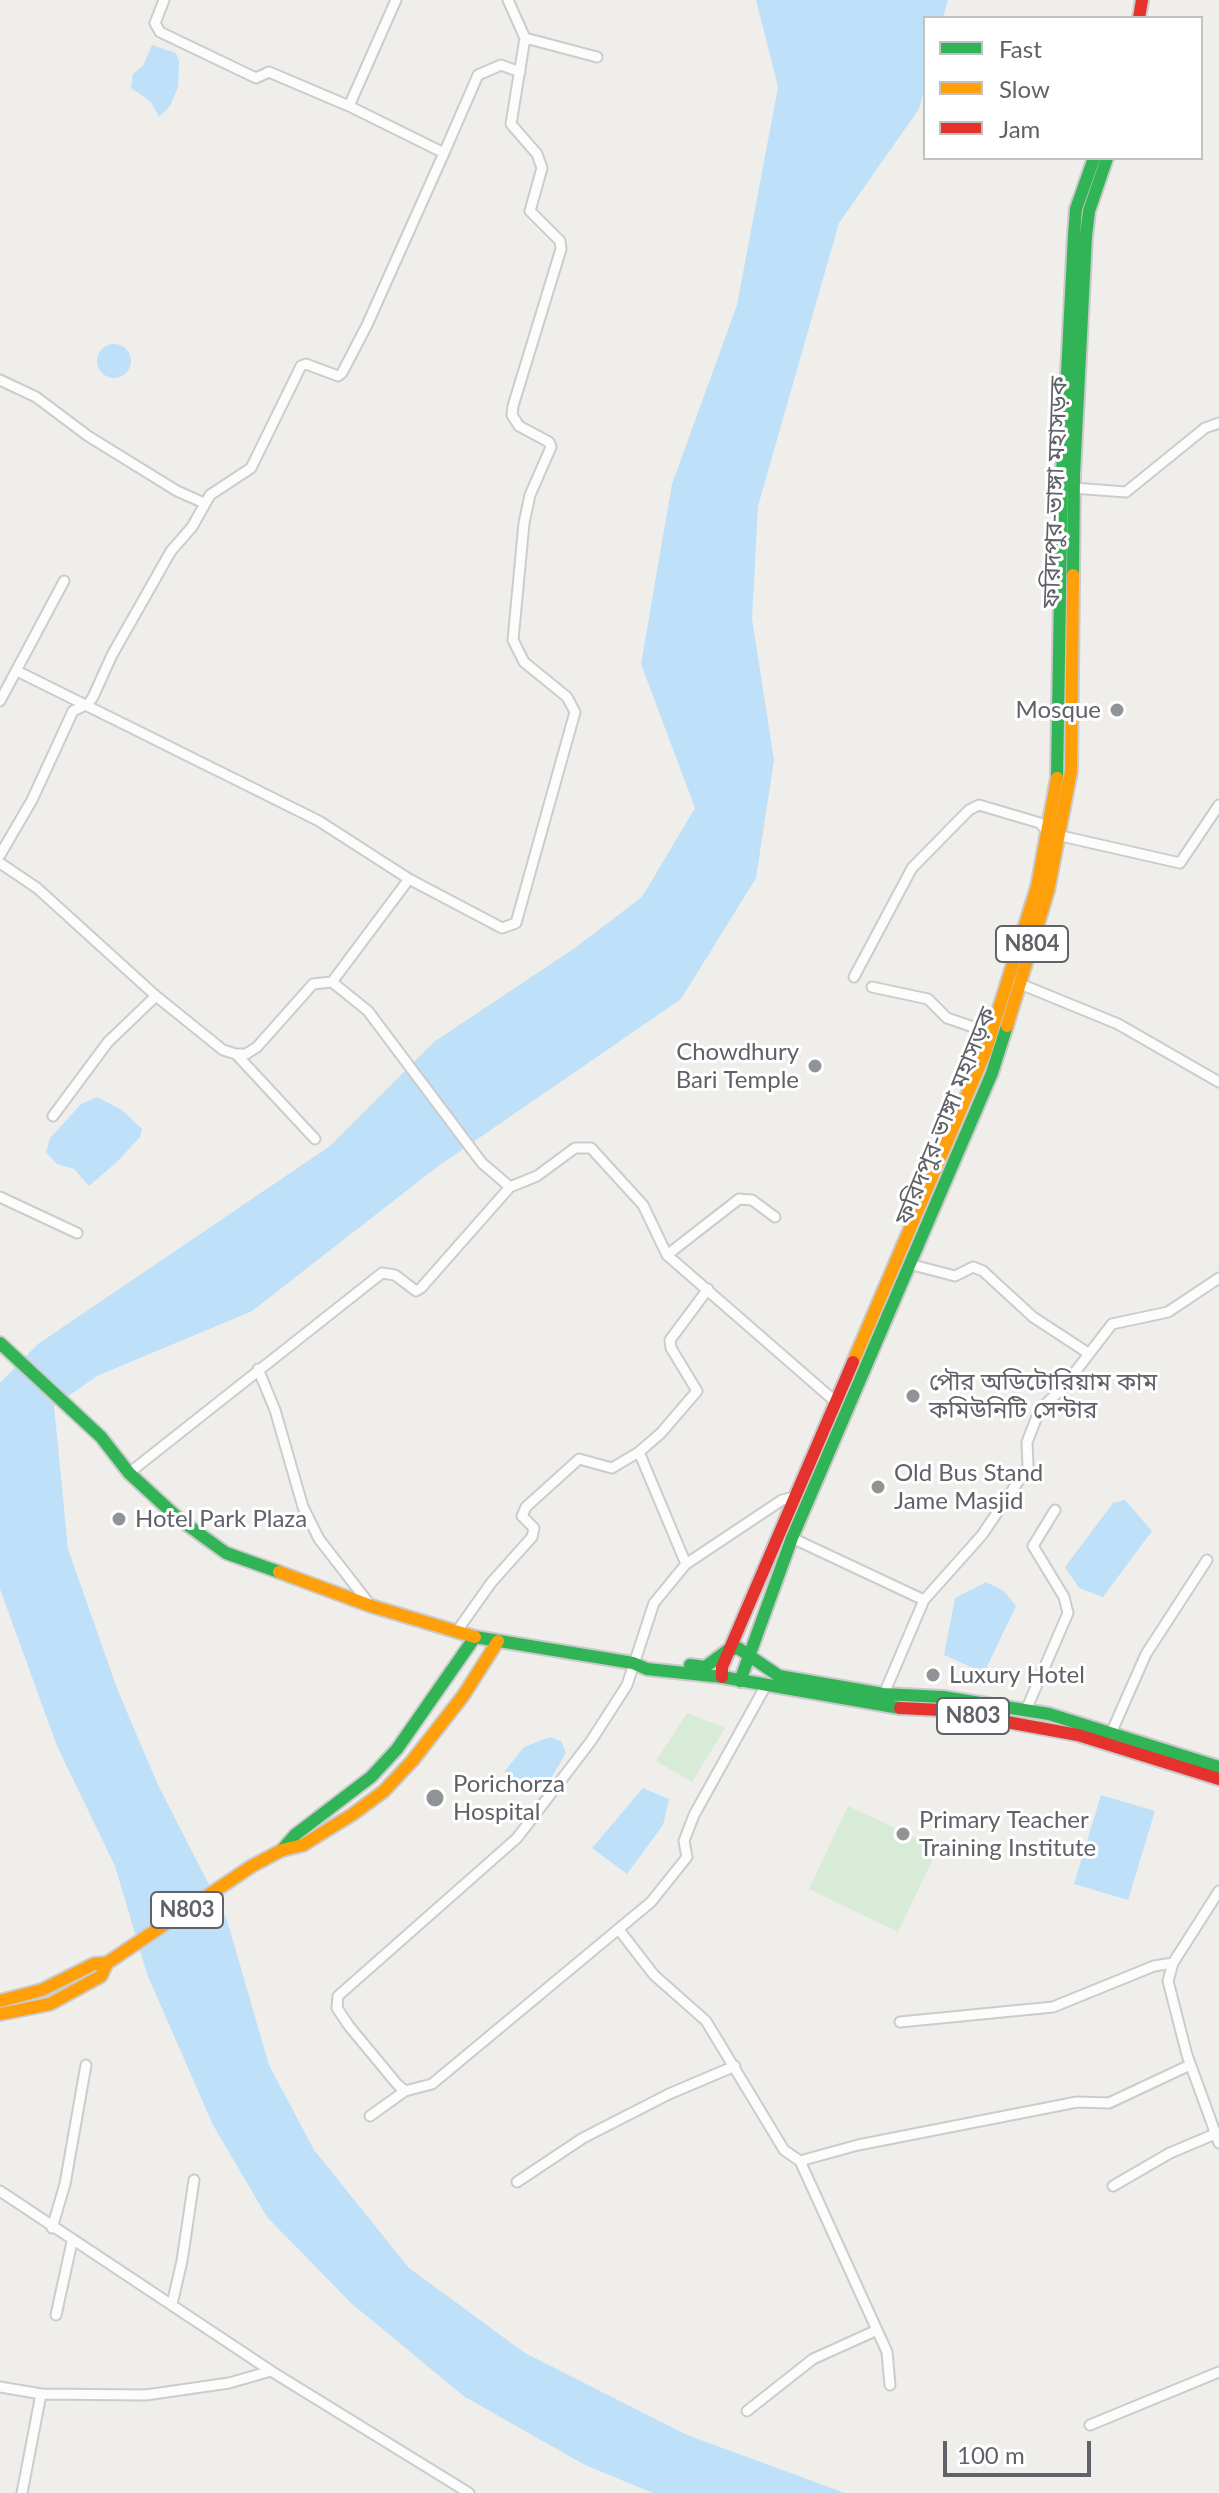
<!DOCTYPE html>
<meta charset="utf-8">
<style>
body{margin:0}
#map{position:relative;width:1219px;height:2493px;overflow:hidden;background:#efeeea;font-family:Lato,sans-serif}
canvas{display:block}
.legend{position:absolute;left:923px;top:16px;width:280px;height:144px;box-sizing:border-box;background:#fff;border:2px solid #bfc1c3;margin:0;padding:10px 14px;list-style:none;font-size:24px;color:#5f6368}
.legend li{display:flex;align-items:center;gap:16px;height:40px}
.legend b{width:40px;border:2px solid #bfc1c3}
.scale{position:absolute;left:943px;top:2441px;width:148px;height:36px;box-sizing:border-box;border:4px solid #5f6368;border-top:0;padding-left:10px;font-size:24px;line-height:28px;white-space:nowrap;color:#5f6368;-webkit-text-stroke:6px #fff;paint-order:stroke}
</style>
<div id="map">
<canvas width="1219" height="2493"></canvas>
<ul class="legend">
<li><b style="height:10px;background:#30b455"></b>Fast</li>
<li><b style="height:10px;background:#ff9f0a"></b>Slow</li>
<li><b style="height:10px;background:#e5322d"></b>Jam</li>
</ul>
<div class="scale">100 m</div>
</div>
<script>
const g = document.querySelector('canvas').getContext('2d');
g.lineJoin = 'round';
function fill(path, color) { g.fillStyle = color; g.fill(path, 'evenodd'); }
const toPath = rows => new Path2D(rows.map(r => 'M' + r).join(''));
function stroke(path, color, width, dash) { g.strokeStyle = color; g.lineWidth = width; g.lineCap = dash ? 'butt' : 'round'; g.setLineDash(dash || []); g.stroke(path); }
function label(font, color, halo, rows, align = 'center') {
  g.font = font + ' Lato,"Noto Sans Bengali",sans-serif'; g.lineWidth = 6; g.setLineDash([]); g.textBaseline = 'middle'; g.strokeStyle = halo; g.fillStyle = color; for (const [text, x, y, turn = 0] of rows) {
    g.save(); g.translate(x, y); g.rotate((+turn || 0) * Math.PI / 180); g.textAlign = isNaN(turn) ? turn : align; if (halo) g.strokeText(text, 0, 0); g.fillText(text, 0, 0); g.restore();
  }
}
fill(toPath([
 [687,1713,725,1728,692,1782,656,1761],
 [848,1806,938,1848,898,1932,809,1889]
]), '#d8ebd6');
fill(toPath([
 [756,0,948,0,943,18,925,18,925,87,919,109,839,223,758,506,752,619,774,760,756,878,681,999,437,1167,252,1311,97,1376,54,1406,68,1549,118,1691,158,1785,227,1920,269,2065,314,2150,409,2268,525,2353,687,2435,845,2493,653,2493,585,2465,465,2397,352,2304,267,2217,213,2125,147,1974,115,1866,57,1746,0,1589,0,1383,38,1344,330,1146,434,1042,572,950,642,897,695,808,641,664,672,484,737,305,778,87],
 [152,45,176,53,179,61,178,87,170,106,159,117,151,102,131,88,133,74,143,66],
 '97 361a17 17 0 1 1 34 0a17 17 0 1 1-34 0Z',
 [97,1097,122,1110,142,1129,140,1137,117,1162,89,1186,74,1169,57,1164,46,1152,50,1138,81,1104],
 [1125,1500,1152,1531,1103,1597,1079,1588,1065,1567,1113,1503],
 [986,1582,1004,1591,1016,1606,984,1673,944,1655,955,1598],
 [550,1737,561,1741,566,1753,551,1778,511,1785,505,1771,524,1747],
 [643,1788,669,1799,663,1825,627,1874,592,1848],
 [1101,1795,1155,1811,1128,1900,1074,1884]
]), '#bfe0f9');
const street = toPath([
 [164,0,155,23,160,32,256,78,269,72,349,106],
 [525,38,597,57],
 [444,153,478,75,501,65,520,72],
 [0,380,36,397,88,436,177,491,204,503],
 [1073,488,1126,492,1205,428,1219,423],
 [19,672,319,821,409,879,502,928,516,923,575,712,567,697,524,662,513,640,524,523,530,495,551,447,549,442,519,426,512,415,513,406,561,249,560,241,530,211,542,168,537,154,511,124,525,38,508,0],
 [0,701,64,581],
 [0,855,32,800,73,711,88,704,93,697,112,655,171,551,192,527,210,495,251,468,301,366,306,364,338,376,342,373,367,325,444,153,349,106,396,0],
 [0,863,37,888,156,996,223,1050,236,1054,246,1054,257,1047,313,984,332,982,409,879],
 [854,977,912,868,969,810,979,805,1040,823,1048,833,1180,863,1219,805],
 [332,982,368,1011,482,1163,510,1187,537,1176,575,1148,591,1148,643,1205,667,1255,837,1403],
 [1018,983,1118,1024,1219,1082],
 [872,987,928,999,947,1018,991,1033],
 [236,1054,315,1139],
 [53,1116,108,1042,156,996],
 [0,1197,77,1233],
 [667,1255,739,1199,752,1200,775,1217],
 [909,1264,955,1276,973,1267,983,1271,1033,1317,1088,1353],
 [708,1289,670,1340,671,1348,697,1391,661,1433,639,1452,686,1564,654,1603,627,1685,591,1741,517,1838,338,1996,337,2008,349,2026,397,2084,405,2091,432,2084,651,1902,687,1857,684,1841,694,1815,765,1687],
 [258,1369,275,1410,303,1507,319,1539,371,1606],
 [129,1473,382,1273,395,1275,416,1291,421,1288,510,1187],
 [792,1538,924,1600],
 [686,1564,782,1500,795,1497],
 [457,1631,491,1583,532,1537,534,1528,522,1516,526,1507,579,1459,612,1468,639,1452],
 [883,1696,924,1600,982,1535,1028,1467,1027,1442,1040,1409,1062,1389,1112,1324,1168,1312,1219,1278],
 [1026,1710,1068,1613,1064,1597,1033,1546,1055,1510],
 [1112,1731,1146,1654,1207,1560],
 [1219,1891,1173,1963,1168,1981,1187,2055,1219,2143],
 [620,1931,654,1975,706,2021,784,2150,800,2161,858,2145,1077,2102,1109,2103,1190,2065],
 [900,2022,1053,2007,1154,1966,1173,1963],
 [370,2116,405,2091],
 [800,2161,887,2352,890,2385],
 [517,2182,583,2138,669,2094,735,2066],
 [1113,2186,1170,2153,1215,2134],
 [0,2191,271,2371,469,2493],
 [52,2228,65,2184,86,2065],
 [172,2304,182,2261,194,2180],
 [56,2315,72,2242],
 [0,2387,41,2394,146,2395,229,2383,271,2371],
 [747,2411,813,2359,875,2331],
 [1090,2425,1219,2372],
 [22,2493,41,2394]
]);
const fast = toPath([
 [1073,575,1074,474,1086,236,1089,211,1107,158],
 [1057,778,1062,473,1074,235,1076,209,1094,158],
 [0,1343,101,1437,129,1473,179,1519,226,1553,279,1572],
 [690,1665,705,1667,728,1650,738,1648,779,1676,883,1694,943,1697,1049,1714,1219,1767],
 [740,1681,792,1538,992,1073,1007,1026],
 [282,1850,295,1835,371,1777,397,1749,475,1637,633,1663,647,1669,722,1677,900,1708]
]);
const slow = toPath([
 [1007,1026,1048,891,1071,771,1073,575],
 [853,1362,985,1053,1037,887,1057,778],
 [279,1572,371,1606,475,1637],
 [0,2001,42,1990,94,1964,107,1963,252,1866,282,1850,303,1845,353,1814,384,1791,413,1760,463,1696,498,1641],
 [0,2014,50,2004,101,1976,107,1963]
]);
const jam = toPath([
 [1139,18,1142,0],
 [722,1677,722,1667,853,1362],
 [900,1708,941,1710,1078,1735,1219,1779]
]);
stroke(street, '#cbcccc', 13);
stroke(fast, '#cacacb', 16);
stroke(slow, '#cacacb', 16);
stroke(jam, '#cacacb', 16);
stroke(street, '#fdfcfc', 9);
stroke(fast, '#30b455', 12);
stroke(slow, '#ff9f0a', 12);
stroke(jam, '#e5322d', 12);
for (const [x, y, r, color] of [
 [1117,710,8,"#919496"],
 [815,1066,8,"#919496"],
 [913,1396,8,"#919496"],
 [878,1487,8,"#919496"],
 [119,1519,8,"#919496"],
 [933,1675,8,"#919496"],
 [435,1798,10,"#919496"],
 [903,1834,8,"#919496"]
]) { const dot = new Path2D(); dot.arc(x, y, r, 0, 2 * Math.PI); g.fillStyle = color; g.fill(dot); stroke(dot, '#fff', 3); }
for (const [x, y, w] of [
 [1032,944,72],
 [973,1716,72],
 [187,1910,72]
]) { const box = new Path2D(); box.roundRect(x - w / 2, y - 18, w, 36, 6); g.fillStyle = '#fff'; g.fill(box); stroke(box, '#5f6368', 2); }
label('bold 22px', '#5f6368', null, [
 ["N804",1032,944],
 ["N803",973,1716],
 ["N803",187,1910]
]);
label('24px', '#5f6368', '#fff', [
 ["ফরিদপুর-ভাঙ্গা মহাসড়ক",1055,492,-88],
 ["ফরিদপুর-ভাঙ্গা মহাসড়ক",946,1116,-68]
]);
label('24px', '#5f6368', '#fff', [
 ["Mosque",1101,710,"right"],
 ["Chowdhury",799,1052,"right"],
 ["Bari Temple",799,1080,"right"],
 ["পৌর অডিটোরিয়াম কাম",929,1382],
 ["কমিউনিটি সেন্টার",929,1410],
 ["Old Bus Stand",894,1473],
 ["Jame Masjid",894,1501],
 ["Hotel Park Plaza",135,1519],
 ["Luxury Hotel",949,1675],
 ["Porichorza",453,1784],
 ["Hospital",453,1812],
 ["Primary Teacher",919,1820],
 ["Training Institute",919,1848]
], 'left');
</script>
